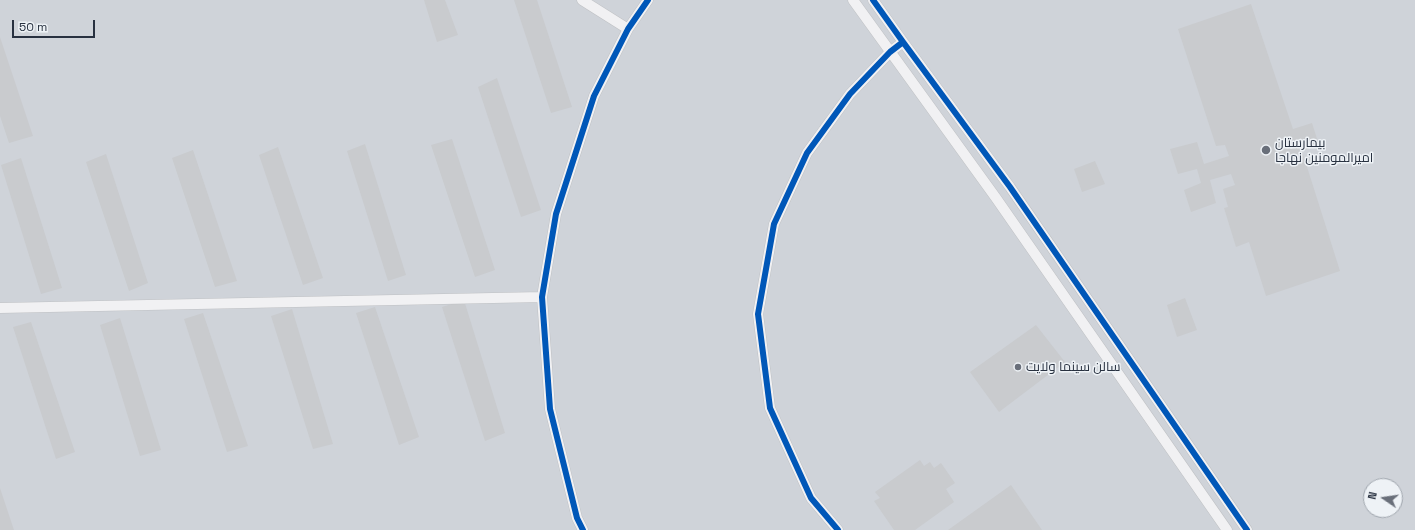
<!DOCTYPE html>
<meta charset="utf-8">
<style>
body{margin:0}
#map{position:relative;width:1415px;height:530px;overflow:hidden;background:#e1e3e6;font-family:"Space Grotesk",sans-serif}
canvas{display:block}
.north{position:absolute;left:1363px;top:478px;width:40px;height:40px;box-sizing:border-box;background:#eef2f6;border:1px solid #9fa5ad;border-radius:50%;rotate:283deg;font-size:11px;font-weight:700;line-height:16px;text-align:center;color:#283140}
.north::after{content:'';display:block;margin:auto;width:14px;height:18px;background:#696f7a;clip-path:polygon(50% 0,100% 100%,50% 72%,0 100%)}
.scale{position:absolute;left:12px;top:20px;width:83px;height:18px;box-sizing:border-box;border:2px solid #283140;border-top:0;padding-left:5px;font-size:12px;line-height:14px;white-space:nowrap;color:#283140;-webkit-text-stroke:3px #eef2f6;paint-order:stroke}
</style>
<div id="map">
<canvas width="1415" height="530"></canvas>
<div class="north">N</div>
<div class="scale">50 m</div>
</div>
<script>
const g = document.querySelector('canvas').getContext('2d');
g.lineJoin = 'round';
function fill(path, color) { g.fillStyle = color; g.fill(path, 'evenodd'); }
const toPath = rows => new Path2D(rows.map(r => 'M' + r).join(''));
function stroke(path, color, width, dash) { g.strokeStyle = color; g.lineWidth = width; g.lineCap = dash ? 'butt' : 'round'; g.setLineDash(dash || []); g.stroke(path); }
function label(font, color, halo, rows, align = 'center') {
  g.font = font + ' "Space Grotesk",Cairo,sans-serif'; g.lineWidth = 3; g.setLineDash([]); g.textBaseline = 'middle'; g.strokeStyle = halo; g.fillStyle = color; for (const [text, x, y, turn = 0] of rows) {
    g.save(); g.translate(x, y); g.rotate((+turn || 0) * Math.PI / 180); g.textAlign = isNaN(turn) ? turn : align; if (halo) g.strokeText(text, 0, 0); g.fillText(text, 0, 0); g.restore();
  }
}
fill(toPath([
 [0,0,1415,0,1415,530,0,530],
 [1371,486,1395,486,1395,510,1371,510]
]), '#cfd3d9');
fill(toPath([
 [424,0,445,0,458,35,437,42],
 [514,0,537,0,572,107,551,113],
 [1251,4,1293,129,1312,123,1319,145,1302,151,1340,271,1266,296,1249,242,1236,247,1224,208,1228,207,1223,189,1235,185,1231,174,1210,180,1216,203,1191,212,1184,190,1201,183,1197,169,1178,174,1170,149,1197,142,1204,164,1229,156,1225,145,1216,146,1178,29],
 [0,37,33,136,9,143,0,116],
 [497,78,541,210,521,217,478,87],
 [452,139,495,270,475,277,431,145],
 [365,144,406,275,388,281,347,151],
 [278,147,323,278,303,285,259,155],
 [193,150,237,281,215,287,172,158],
 [106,154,148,283,129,291,86,162],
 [21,158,62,288,41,294,1,165],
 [1095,161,1105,184,1082,192,1074,169],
 [1185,298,1197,330,1177,337,1167,305],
 [464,300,505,433,485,441,442,307],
 [375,307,419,437,399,445,356,313],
 [292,309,333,444,313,449,271,316],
 [203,313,248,446,227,452,184,319],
 [120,318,161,450,140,456,100,325],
 [31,322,75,452,56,459,13,327],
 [1036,325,1065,362,999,412,970,372],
 [920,460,924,466,930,462,934,468,941,463,955,483,946,489,954,502,915,530,894,530,874,501,880,498,875,492],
 [1011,485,1042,530,948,530],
 [0,488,14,530,0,530]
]), '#c9cbce');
const street = toPath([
 [582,0,628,29],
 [853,0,996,198,1227,530],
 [873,0,903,42,1010,187,1247,530],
 [0,308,542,297],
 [583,530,577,518,550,409,542,297,556,214,594,96,628,29,648,0],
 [838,530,811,498,770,408,758,314,774,224,807,153,850,94,890,52,903,42]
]);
stroke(street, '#bfc1c4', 11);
stroke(street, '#f1f1f3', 10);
stroke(toPath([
 [873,0,903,42,1010,187,1247,530],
 [583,530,577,518,550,409,542,297,556,214,594,96,628,29,648,0],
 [838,530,811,498,770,408,758,314,774,224,807,153,850,94,890,52,903,42]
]), '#0057b8', 6);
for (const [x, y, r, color] of [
 [1266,150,5,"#696f7a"],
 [1018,367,4,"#696f7a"]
]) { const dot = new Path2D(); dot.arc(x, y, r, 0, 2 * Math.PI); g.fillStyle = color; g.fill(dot); stroke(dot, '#eef2f6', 1.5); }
label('13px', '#283140', '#eef2f6', [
 ["بیمارستان",1275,143],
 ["امیرالمومنین نهاجا",1275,158],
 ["سالن سینما ولایت",1026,367]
], 'left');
</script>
